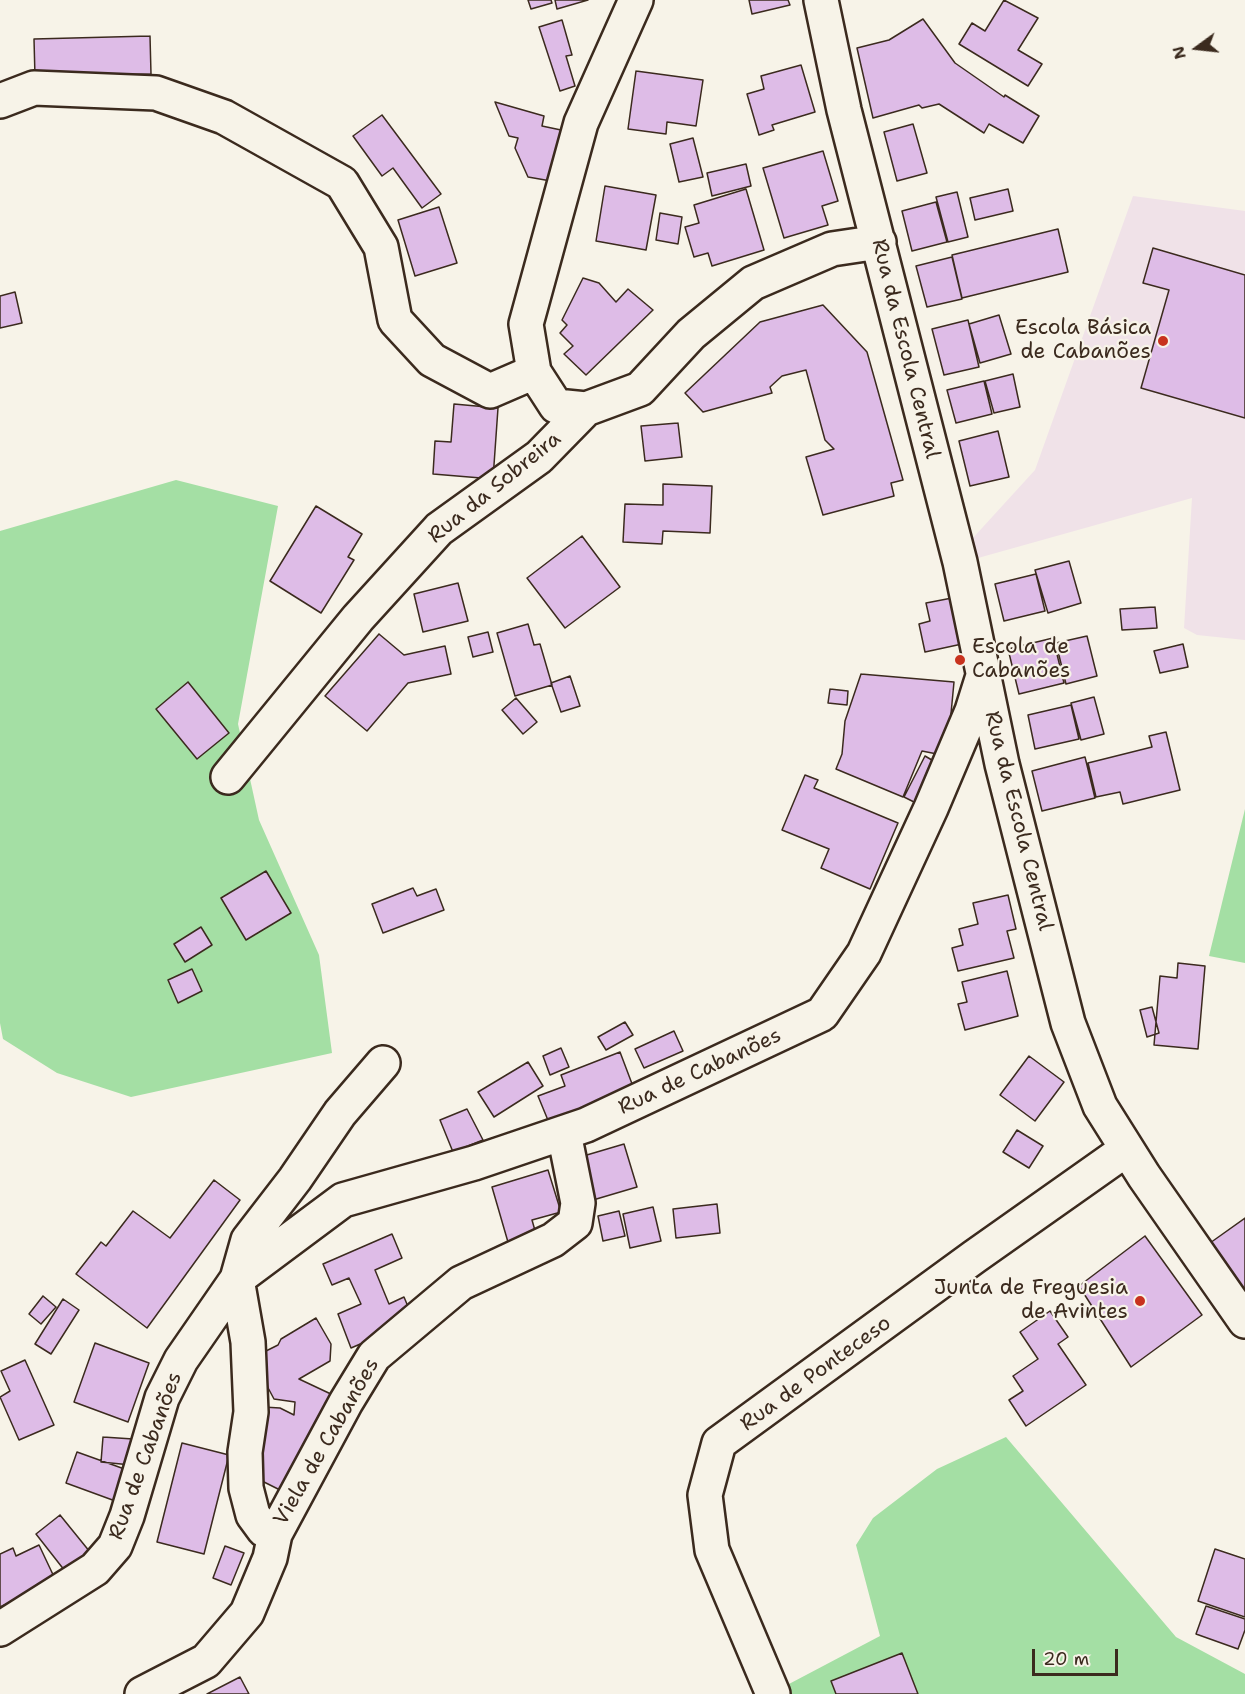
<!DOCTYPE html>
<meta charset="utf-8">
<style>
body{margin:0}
#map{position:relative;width:1245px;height:1694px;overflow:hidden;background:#f7f3e8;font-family:"Shantell Sans",sans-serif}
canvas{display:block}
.north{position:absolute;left:1167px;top:18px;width:60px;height:60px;-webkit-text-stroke:4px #f7f3e8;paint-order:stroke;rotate:255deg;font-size:16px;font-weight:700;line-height:24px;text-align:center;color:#3b2a1e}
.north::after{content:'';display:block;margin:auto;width:21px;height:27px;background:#3b2a1e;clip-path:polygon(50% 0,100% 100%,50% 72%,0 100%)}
.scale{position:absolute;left:1032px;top:1649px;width:86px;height:27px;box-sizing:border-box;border:3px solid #3b2a1e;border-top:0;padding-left:8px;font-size:18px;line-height:21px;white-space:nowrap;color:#3b2a1e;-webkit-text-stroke:4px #f7f3e8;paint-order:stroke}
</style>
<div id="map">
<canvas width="1245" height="1694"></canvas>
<div class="north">N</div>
<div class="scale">20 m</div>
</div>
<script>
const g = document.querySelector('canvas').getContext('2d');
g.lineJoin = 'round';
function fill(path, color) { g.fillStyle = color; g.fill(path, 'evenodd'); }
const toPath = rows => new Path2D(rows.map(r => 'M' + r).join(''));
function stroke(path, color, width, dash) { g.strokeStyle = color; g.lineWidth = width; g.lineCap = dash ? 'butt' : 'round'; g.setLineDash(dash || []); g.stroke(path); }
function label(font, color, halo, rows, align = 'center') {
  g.font = font + ' "Shantell Sans",sans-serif'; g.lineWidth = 4.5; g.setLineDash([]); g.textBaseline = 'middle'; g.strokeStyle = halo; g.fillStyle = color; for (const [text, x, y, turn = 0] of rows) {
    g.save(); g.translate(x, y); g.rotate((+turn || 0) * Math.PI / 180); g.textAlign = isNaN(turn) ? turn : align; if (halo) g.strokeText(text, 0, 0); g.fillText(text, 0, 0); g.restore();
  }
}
fill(toPath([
 [1133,196,1245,211,1245,640,1197,635,1184,628,1192,498,978,558,972,539,1035,470]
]), '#f0e2e8');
fill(toPath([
 [176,480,278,506,238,724,259,820,319,955,332,1053,131,1097,57,1073,3,1039,0,1023,0,531],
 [1245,809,1245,963,1209,956],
 [1006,1437,1176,1637,1245,1674,1245,1694,770,1694,880,1636,856,1545,873,1518,937,1469]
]), '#a4dfa4');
const building = toPath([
 [528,0,551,0,552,3,531,9,528,0],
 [555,0,588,0,557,9,555,0],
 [749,0,788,0,790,5,752,14,749,0],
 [1004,0,1038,18,1018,50,1042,64,1028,86,959,44,972,23,985,31,1004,0],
 [923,19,955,63,1004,97,1005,95,1039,116,1023,143,989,124,984,133,939,104,922,108,919,105,873,118,857,48,889,40,923,19],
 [562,20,572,55,566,56,575,86,560,91,539,27,562,20],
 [150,36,151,74,35,77,34,39,150,36],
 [801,65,815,112,772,125,774,130,759,135,747,94,764,89,761,76,801,65],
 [636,71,703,80,696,126,667,122,666,134,628,129,636,71],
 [495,102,544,116,542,126,561,130,551,181,528,177,515,148,518,138,509,136,495,102],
 [382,115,441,194,422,208,393,168,382,176,353,136,382,115],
 [913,124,927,173,897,181,884,132,913,124],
 [693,138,703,177,679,182,670,144,693,138],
 [823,151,838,201,822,206,828,225,784,238,763,168,823,151],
 [746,164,751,186,712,196,707,173,746,164],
 [605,186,656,195,646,250,596,241,605,186],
 [746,189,764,250,712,266,708,253,694,257,685,227,699,223,694,205,746,189],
 [1008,189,1013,211,975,220,970,198,1008,189],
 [957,192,968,237,948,242,936,197,957,192],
 [936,202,947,242,912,251,902,211,936,202],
 [439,207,457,263,415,276,398,220,439,207],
 [660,213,682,217,678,244,656,240,660,213],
 [1058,229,1068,272,962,298,952,255,1058,229],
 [1153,248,1245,275,1245,418,1141,388,1169,290,1143,283,1153,248],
 [952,257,962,299,927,307,916,266,952,257],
 [583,278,599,283,616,302,628,289,653,310,586,375,564,354,573,346,560,333,567,325,562,320,583,278],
 [15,292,22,323,0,328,0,296,15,292],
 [823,305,867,352,903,480,891,483,894,496,823,515,806,457,834,449,825,440,806,370,782,376,770,387,772,393,703,412,685,393,760,322,823,305],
 [999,315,1011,354,980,363,969,324,999,315],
 [968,320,979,367,944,375,932,329,968,320],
 [1013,374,1020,407,994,413,985,381,1013,374],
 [984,381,992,414,956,423,947,390,984,381],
 [454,404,498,408,493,479,433,474,435,441,451,442,454,404],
 [678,423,682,457,645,461,641,426,678,423],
 [998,431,1009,477,970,486,959,441,998,431],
 [663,484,712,486,710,533,663,531,662,544,623,542,625,504,663,505,663,484],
 [316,506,362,534,348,557,354,560,321,613,270,581,316,506],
 [582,536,620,587,565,628,527,578,582,536],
 [1069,561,1081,603,1048,613,1035,570,1069,561],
 [1036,574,1045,611,1004,621,995,584,1036,574],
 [458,583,468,621,423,632,414,594,458,583],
 [952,598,962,644,925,652,919,624,930,621,926,603,952,598],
 [1155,607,1157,628,1122,630,1120,609,1155,607],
 [528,624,534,645,540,644,552,685,515,696,497,633,528,624],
 [488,632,493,652,473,657,468,637,488,632],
 [379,634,404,655,445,646,451,674,408,683,367,731,325,696,379,634],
 [1087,636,1097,676,1066,684,1056,643,1087,636],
 [1053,638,1064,683,1019,694,1008,649,1053,638],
 [1183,644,1188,667,1160,673,1154,651,1183,644],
 [861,674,954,682,947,756,922,751,903,797,836,769,842,754,845,721,861,674],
 [570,676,580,706,561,712,551,683,570,676],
 [188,682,229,733,197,759,156,709,188,682],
 [830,689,848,691,847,705,828,703,830,689],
 [1094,697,1104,734,1081,740,1071,703,1094,697],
 [516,698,537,722,523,734,502,710,516,698],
 [1071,705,1079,739,1035,749,1028,715,1071,705],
 [1166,732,1180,790,1123,804,1120,792,1096,797,1088,763,1152,747,1149,736,1166,732],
 [925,756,937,763,916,803,904,797,925,756],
 [1085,757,1095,798,1042,811,1032,771,1085,757],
 [805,775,818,780,814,788,898,823,870,889,821,868,829,849,782,830,805,775],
 [266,871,291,913,246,940,221,898,266,871],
 [413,888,417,896,436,889,444,910,383,933,372,904,413,888],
 [1008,895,1016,929,1007,931,1014,958,958,971,952,948,963,945,959,929,978,924,973,903,1008,895],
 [201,927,212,945,185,962,174,944,201,927],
 [1178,963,1205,966,1198,1049,1154,1045,1160,976,1177,978,1178,963],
 [192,969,202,991,178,1003,168,980,192,969],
 [1007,971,1018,1016,965,1030,958,1004,967,1002,962,982,1007,971],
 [1152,1007,1159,1033,1147,1037,1140,1010,1152,1007],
 [625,1022,633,1035,606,1050,598,1037,625,1022],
 [674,1031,683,1051,644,1068,635,1049,674,1031],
 [561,1048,569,1067,550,1075,543,1056,561,1048],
 [620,1052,637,1097,552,1130,538,1096,565,1086,561,1075,620,1052],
 [1029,1056,1064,1082,1035,1121,1000,1095,1029,1056],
 [528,1062,543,1086,494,1117,478,1092,528,1062],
 [467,1109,483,1140,453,1152,440,1120,467,1109],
 [1017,1130,1043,1146,1029,1168,1003,1152,1017,1130],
 [624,1144,637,1187,593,1200,580,1157,624,1144],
 [548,1170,561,1212,532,1220,538,1241,510,1249,492,1187,548,1170],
 [214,1180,240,1200,147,1328,76,1274,101,1242,106,1246,133,1211,170,1238,214,1180],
 [717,1204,720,1233,676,1238,673,1209,717,1204],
 [653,1207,661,1241,630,1248,623,1214,653,1207],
 [619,1211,625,1236,603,1241,598,1216,619,1211],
 [1245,1218,1245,1293,1210,1243,1245,1218],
 [392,1234,402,1258,375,1270,389,1304,404,1297,414,1321,351,1348,338,1314,361,1304,349,1278,332,1285,323,1264,392,1234],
 [1145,1236,1202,1315,1131,1367,1079,1286,1145,1236],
 [43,1296,56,1307,41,1324,29,1314,43,1296],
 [63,1299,79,1310,51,1354,35,1344,63,1299],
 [1050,1311,1068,1337,1058,1344,1086,1385,1026,1426,1009,1400,1023,1391,1013,1376,1038,1359,1020,1332,1050,1311],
 [316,1318,331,1344,330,1361,299,1379,333,1395,287,1489,278,1489,262,1481,263,1407,280,1408,294,1415,295,1402,274,1399,266,1384,266,1351,278,1345,281,1339,316,1318],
 [95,1343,149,1363,128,1422,74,1402,95,1343],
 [25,1360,54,1425,19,1440,0,1397,10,1391,1,1371,25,1360],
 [103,1437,133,1439,131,1465,101,1462,103,1437],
 [182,1443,229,1455,204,1554,157,1542,182,1443],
 [77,1452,130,1471,118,1502,66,1483,77,1452],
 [60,1515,90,1552,65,1571,36,1534,60,1515],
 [39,1545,56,1581,0,1607,0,1554,13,1548,16,1556,39,1545],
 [225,1546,244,1553,231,1585,213,1578,225,1546],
 [1215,1549,1245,1559,1245,1617,1198,1601,1215,1549],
 [1206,1606,1245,1619,1245,1630,1238,1649,1196,1634,1206,1606],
 [902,1653,918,1694,836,1694,831,1681,902,1653],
 [240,1677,249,1694,207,1694,240,1677]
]);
fill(building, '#debce7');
stroke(building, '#3b2a1e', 1.5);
const minor = toPath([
 [821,0,844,110,960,562,1002,764,1068,1023,1100,1106,1144,1176,1245,1321],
 [0,101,34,88,156,93,224,117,342,183,381,247,395,320,432,360,490,391,534,372],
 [586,409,556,406,534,372,526,324,581,123,636,0],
 [228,777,358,618,439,529,539,457,586,409,640,389,691,334,753,283,832,249,879,242],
 [275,1534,264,1530,253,1515,246,1488,245,1452,251,1412,248,1342,237,1279,248,1240,295,1179,340,1113,383,1063],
 [0,1629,95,1569,115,1546,127,1516,162,1398,181,1360,237,1279,343,1200,474,1163,586,1125,822,1014,864,953,931,808,972,711,983,676],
 [142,1694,206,1661,247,1613,270,1558,275,1534,346,1402,374,1356,461,1283,553,1240,575,1223,578,1203,564,1133],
 [773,1694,712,1550,705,1495,719,1443,974,1257,1127,1149]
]);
stroke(minor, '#3b2a1e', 38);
stroke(minor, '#f7f3e8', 33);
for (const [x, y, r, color] of [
 [1163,341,6,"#c8321e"],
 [960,660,6,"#c8321e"],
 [1140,1301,6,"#c8321e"]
]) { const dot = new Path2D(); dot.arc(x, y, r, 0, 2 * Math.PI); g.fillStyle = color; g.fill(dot); stroke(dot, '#f7f3e8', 2); }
label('21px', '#3b2a1e', '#f7f3e8', [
 ["Escola Básica",1151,329],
 ["de Cabanões",1151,353],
 ["Escola de",972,648,"left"],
 ["Cabanões",972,672,"left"],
 ["Junta de Freguesia",1128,1289],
 ["de Avintes",1128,1313]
], 'right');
label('21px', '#3b2a1e', '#f7f3e8', [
 ["Rua da Escola Central",905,349,76],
 ["Rua da Sobreira",495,488,-39],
 ["Rua da Escola Central",1018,821,76],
 ["Rua de Cabanões",700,1072,-25],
 ["Rua de Ponteceso",816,1374,-36],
 ["Viela de Cabanões",327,1442,-60],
 ["Rua de Cabanões",146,1456,-70]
]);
</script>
